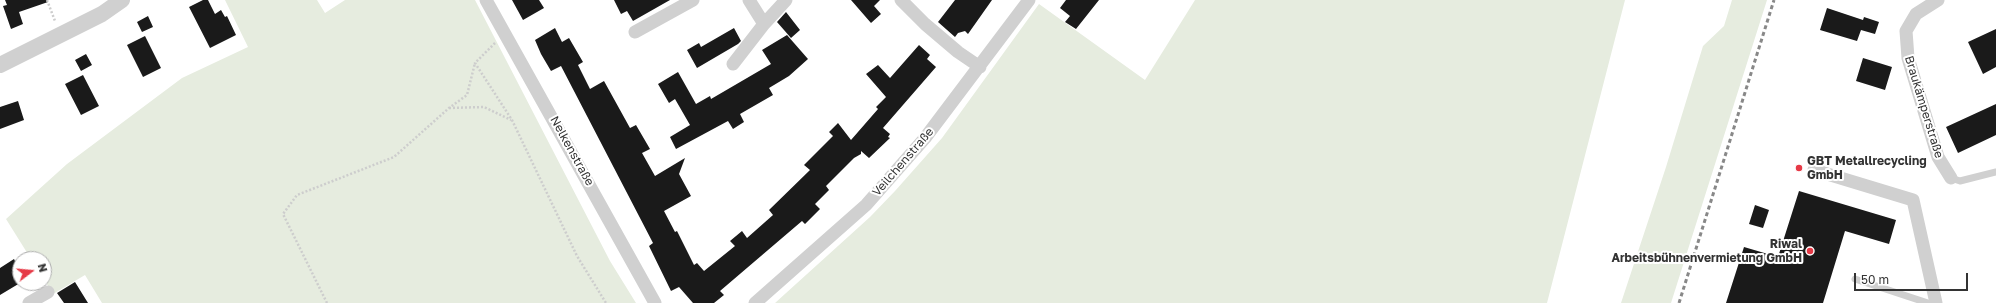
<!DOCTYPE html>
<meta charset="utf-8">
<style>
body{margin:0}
#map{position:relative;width:1996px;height:303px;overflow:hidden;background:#fff;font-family:"Golos Text",sans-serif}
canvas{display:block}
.north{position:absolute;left:12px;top:251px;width:40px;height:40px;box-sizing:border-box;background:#fff;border:1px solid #adadad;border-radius:50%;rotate:74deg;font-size:11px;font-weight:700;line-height:16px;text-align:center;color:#333}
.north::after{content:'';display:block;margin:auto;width:14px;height:18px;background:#e63946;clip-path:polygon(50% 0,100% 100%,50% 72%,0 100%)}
.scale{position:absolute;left:1854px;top:273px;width:114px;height:18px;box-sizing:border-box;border:2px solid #333;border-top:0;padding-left:5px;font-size:12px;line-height:14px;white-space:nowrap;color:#333;-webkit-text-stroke:3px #fff;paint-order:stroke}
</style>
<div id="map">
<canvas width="1996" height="303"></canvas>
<div class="north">N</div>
<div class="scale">50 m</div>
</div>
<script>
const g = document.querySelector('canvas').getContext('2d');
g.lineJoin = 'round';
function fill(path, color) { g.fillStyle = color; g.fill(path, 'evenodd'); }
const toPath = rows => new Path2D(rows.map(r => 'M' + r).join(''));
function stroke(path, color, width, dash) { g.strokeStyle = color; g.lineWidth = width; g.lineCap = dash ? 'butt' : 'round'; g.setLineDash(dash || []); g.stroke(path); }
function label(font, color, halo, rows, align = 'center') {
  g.font = font + ' "Golos Text",sans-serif'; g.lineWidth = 4; g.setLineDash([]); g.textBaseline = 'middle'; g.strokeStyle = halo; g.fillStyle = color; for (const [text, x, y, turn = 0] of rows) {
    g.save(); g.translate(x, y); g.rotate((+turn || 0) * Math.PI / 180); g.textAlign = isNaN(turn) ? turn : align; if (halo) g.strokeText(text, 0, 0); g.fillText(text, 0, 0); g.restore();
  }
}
fill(toPath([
 [225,0,317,0,325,13,345,0,475,0,610,261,636,303,102,303,85,275,53,294,44,279,44,259,31,259,6,219,67,164,182,78,248,47],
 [1195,0,1625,0,1547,303,775,303,870,217,895,191,942,138,1039,4,1145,80],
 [1732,0,1767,0,1671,303,1621,303,1666,167,1703,46,1724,26]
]), '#e6ecdf');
fill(toPath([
 [5,0,48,0,48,2,19,12,23,24,11,29,3,6,7,5],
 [203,0,208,0,215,14,221,10,225,17,227,16,236,35,210,48,189,7],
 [512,0,539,0,544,8,523,20],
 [614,0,670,0,633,21,627,11,621,14],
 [851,0,880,0,874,6,881,14,871,23],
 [955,0,992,0,968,34,965,31,958,33,955,37,938,22],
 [1066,0,1099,0,1076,29,1065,22,1070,16,1060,8],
 [1827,8,1863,20,1864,17,1879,22,1875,34,1861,30,1857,41,1820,30],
 [786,12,800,30,791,38,777,22],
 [148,16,153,27,142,32,137,22],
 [555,28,562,42,569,38,583,62,578,65,590,89,604,81,630,128,636,125,650,149,642,153,655,176,685,158,679,174,691,196,664,211,675,232,677,231,694,265,697,263,704,271,735,246,730,241,742,231,747,238,773,215,769,210,810,170,804,165,833,136,829,132,838,123,851,140,878,109,876,107,886,97,866,74,878,65,890,78,919,45,930,55,927,59,936,67,883,128,890,134,888,137,890,138,869,158,861,151,861,154,854,158,826,186,829,190,815,204,820,209,805,224,802,221,720,291,724,295,714,303,693,303,679,287,671,291,649,246,653,243,561,66,551,71,541,54,535,40],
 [734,28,741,41,738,44,697,68,687,50,699,43,701,47],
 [1996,29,1996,67,1983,74,1968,42],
 [787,35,808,59,789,76,769,88,773,95,740,114,744,122,733,129,728,121,676,149,670,137,690,125,675,99,669,103,658,84,678,72,696,104,710,96,711,99,771,64,762,50],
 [145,36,161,68,143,77,127,45],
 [86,54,92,65,81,71,75,60],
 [1863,58,1892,67,1885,90,1856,81],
 [83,75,99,106,81,115,65,84],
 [18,101,24,120,0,129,0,107],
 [1996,104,1996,135,1958,153,1946,127],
 [1799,191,1896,220,1889,244,1845,231,1823,303,1726,303,1744,247,1778,257],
 [1755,205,1769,210,1763,228,1749,224],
 [20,258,20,283,0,295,0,268,14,259,15,261],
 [75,282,88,303,64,303,57,293]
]), '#1a1a1a');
stroke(toPath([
 [47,0,55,21],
 [495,43,475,63,512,120,577,256,606,303],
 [449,108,484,107,511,120],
 [327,303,283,214,297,195,394,157,449,108,467,95,475,63]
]), '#cdcdcd', 2.5, [2, 2]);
stroke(toPath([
 [1951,178,1960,181,1996,172],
 [1855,279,1928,303]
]), '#d0d0d0', 7);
stroke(toPath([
 [486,0,655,303],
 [749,0,764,24],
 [901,0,925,24,958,52,980,67],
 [1938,0,1916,14,1906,31,1908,58,1938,157,1951,178],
 [635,32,693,0],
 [733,64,764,24,786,0],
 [1814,170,1913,200,1936,303],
 [29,303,48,292],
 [755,303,866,205,925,138,1029,0]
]), '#d0d0d0', 13);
stroke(toPath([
 [0,65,102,14,122,0]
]), '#d0d0d0', 16);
stroke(toPath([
 [1679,303,1774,0]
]), '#888', 3, [4, 3]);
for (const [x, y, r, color] of [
 [1799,168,4,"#e63946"],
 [1810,251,4,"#e63946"]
]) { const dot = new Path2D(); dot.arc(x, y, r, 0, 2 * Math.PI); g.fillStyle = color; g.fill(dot); stroke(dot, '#fff', 1.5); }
label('12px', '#333', '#fff', [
 ["Braukämperstraße",1924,107,73],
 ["Nelkenstraße",572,151,61],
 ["Veilchenstraße",903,162,-49]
]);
label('bold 12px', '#333', '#fff', [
 ["GBT Metallrecycling",1807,161],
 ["GmbH",1807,175],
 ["Riwal",1802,244,"right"],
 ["Arbeitsbühnenvermietung GmbH",1802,258,"right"]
], 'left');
</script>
